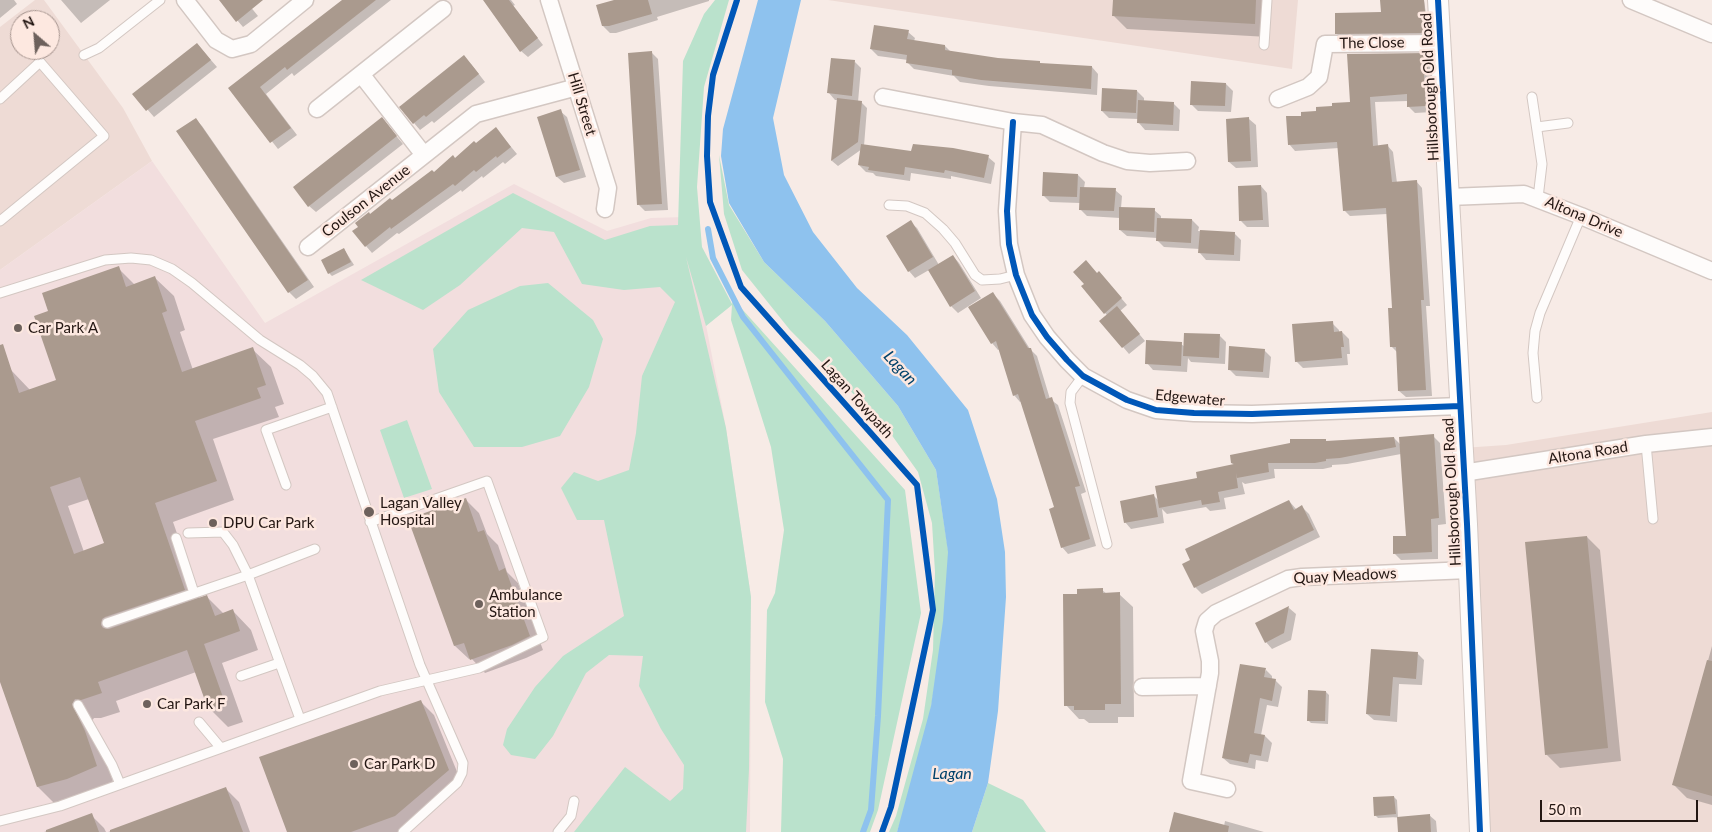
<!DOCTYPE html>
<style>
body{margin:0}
#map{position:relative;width:1712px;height:832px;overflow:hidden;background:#f7ebe6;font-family:Lato,sans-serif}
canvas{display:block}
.north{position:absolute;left:10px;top:10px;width:50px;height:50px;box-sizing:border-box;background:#fde8e0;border:1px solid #a6948e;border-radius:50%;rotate:333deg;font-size:14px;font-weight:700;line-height:20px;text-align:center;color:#231612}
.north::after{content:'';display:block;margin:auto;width:18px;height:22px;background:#6d615c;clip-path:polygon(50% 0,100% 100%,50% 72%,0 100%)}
.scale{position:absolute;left:1540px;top:800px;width:158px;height:22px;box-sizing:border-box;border:2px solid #231612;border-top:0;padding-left:6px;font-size:15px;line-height:18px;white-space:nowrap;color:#231612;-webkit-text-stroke:4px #fde8e0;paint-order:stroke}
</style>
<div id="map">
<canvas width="1712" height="832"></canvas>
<div class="north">N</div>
<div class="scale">50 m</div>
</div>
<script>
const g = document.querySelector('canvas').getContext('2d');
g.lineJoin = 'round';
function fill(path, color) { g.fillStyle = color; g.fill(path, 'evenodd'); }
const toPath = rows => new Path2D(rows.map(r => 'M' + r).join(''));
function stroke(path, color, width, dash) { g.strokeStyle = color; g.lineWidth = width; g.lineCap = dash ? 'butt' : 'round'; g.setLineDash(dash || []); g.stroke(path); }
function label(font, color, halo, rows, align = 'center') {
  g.font = font + ' Lato,sans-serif'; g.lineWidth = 5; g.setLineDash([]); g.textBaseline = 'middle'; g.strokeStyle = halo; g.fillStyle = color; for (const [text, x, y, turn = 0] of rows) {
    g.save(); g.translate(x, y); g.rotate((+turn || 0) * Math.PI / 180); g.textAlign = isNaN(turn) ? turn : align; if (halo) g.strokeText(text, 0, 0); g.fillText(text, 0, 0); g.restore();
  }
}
fill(toPath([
 [35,0,44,0,123,108,152,161,0,270,0,27],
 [20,20,50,20,50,50,20,50],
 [828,0,1298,0,1292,69],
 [1712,412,1712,832,1480,832,1462,448,1506,445]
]), '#eedbd5');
fill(toPath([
 [152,161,265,323,514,184,607,231,651,218,685,217,726,428,751,597,750,832,0,832,0,270]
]), '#f2dede');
fill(toPath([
 [715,0,729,0,704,87,697,187,702,247,732,304,733,299,905,490,921,613,878,810,870,832,781,832,783,759,765,702,767,610,775,593,784,530,771,447,731,320,732,305,706,326,686,257,726,428,751,597,749,769,746,832,574,832,625,767,670,801,683,789,684,765,661,729,639,686,643,656,609,655,586,673,553,736,535,759,511,755,503,745,507,729,535,687,563,656,624,616,604,520,577,520,561,488,574,472,598,481,629,470,636,433,642,376,675,302,660,287,624,290,582,284,554,232,522,228,460,285,423,310,361,280,513,193,605,240,650,226,678,225,683,61,704,14],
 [719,155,729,205,764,262,825,321,898,406,936,470,949,556,942,641,924,750,897,832,889,832,896,816,923,719,933,650,935,572,932,523,918,472,886,427,790,330,742,270,724,214],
 [548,283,593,320,603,339,589,387,560,436,522,447,474,447,439,392,433,349,468,310,520,286],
 [407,420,432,489,404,498,380,430],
 [988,783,1023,800,1046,832,972,832]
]), '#bae2cc');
fill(toPath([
 [758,0,801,0,773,118,784,175,813,232,857,288,907,335,968,410,997,499,1005,552,1006,597,998,711,988,783,972,832,897,832,931,706,943,621,948,552,936,470,898,406,825,321,764,262,729,203,721,156,723,129]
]), '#8ec2ee');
fill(toPath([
 [0,0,14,0,17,4,0,18],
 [61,0,110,0,81,23],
 [220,0,245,0,258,16,243,27],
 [344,0,391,0,294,76,292,73,266,94,297,135,278,149,230,88],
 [484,0,511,0,515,5,513,6,543,45,528,57,521,51],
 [618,0,709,0,709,1,657,17,658,20,616,33,610,33,603,26],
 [1114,0,1270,0,1268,37,1127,29,1114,16],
 [1381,0,1424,0,1426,14,1431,20,1433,39,1343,40,1336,33,1382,13],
 [908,32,915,38,914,41,945,46,951,52,1041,65,1092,67,1098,74,1097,95,989,86,960,82,954,76,914,69,908,63,908,60,878,56,871,49],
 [197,44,217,67,154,117,134,94],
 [652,53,658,59,668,210,645,211,639,205],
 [1427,54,1433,61,1434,81,1429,81,1432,112,1415,113,1409,107,1408,101,1375,102,1378,146,1387,145,1393,152,1397,183,1416,181,1422,188,1430,306,1426,306,1432,396,1406,397,1399,391,1398,353,1391,346,1393,309,1387,214,1350,216,1344,210,1339,148,1295,151,1289,144,1302,117,1351,103],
 [855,62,861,68,858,102,861,102,867,108,864,146,912,153,988,157,995,163,991,184,951,176,951,179,911,173,910,181,876,176,873,173,866,172,859,165,862,149,838,166,832,161,838,100,835,100,829,93],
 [471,64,485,82,434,123,432,121,420,130,414,123],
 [1226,84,1233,91,1231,112,1198,111,1191,104],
 [1137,91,1144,98,1144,102,1173,103,1180,110,1179,131,1145,130,1139,123,1139,119,1109,118,1102,111],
 [560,111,567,117,586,177,564,183,557,177],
 [1249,119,1256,125,1258,167,1236,168,1229,162],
 [196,120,202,126,314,287,296,299,289,292,178,132],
 [388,126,403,144,316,212,309,206],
 [502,136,517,154,505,164,503,162,483,178,482,176,462,192,461,190,399,234,397,233,372,253,366,246,370,215,476,145],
 [1078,175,1085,182,1084,188,1115,190,1122,196,1121,208,1154,210,1161,216,1161,219,1192,220,1199,227,1198,231,1234,233,1241,240,1240,261,1206,260,1200,253,1200,249,1164,247,1157,240,1157,238,1127,236,1120,230,1120,218,1087,216,1080,209,1080,203,1050,202,1043,195],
 [1261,186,1267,193,1269,227,1247,227,1241,221],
 [910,222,917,228,939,265,953,256,959,263,981,298,958,313,951,306,929,270,915,278,909,271],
 [344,249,354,265,332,276,329,273],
 [118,268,135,285,155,278,174,296,185,330,180,332,193,370,252,349,271,367,284,404,275,407,279,417,213,439,234,500,173,522,200,599,207,597,224,614,233,611,251,630,258,650,222,663,243,722,228,727,209,708,196,672,116,701,120,712,101,718,94,718,90,724,104,751,114,785,57,806,38,787,0,678,0,374,11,370,30,390,57,381,49,312],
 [89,499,105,544,84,552,68,506],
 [1097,274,1105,279,1127,305,1120,311,1145,341,1129,354,1101,321,1108,316,1105,313],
 [993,294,1000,301,1030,349,1037,356,1050,399,1058,405,1086,492,1081,494,1096,546,1068,554,1062,547,1055,508,1022,401,1020,402,1014,395,1000,349,998,350,992,343],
 [1332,323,1339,330,1339,332,1342,332,1349,339,1350,354,1347,354,1348,365,1303,368,1296,361],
 [1219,335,1226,342,1225,364,1191,362,1188,358,1187,372,1153,370,1147,363,1181,344,1185,347],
 [1264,350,1271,357,1269,378,1236,376,1229,369],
 [1433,436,1440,443,1446,524,1438,525,1438,559,1401,560,1394,553,1407,537,1401,454,1347,464,1332,465,1332,467,1323,469,1274,469,1275,478,1245,484,1242,482,1245,494,1224,498,1226,509,1210,511,1206,507,1167,514,1162,509,1164,523,1131,529,1125,522,1154,496,1159,501,1198,479,1235,466,1232,463,1325,440,1328,442,1394,438,1401,445],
 [466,500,479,513,487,534,498,545,507,572,518,583,543,650,526,658,485,673,471,658,469,659,455,646,410,520],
 [1289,501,1297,510,1302,507,1309,514,1320,537,1202,594,1195,587],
 [1587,537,1600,550,1621,761,1560,768,1546,754],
 [1102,590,1107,594,1119,594,1133,607,1134,717,1118,717,1118,723,1089,723,1084,719,1079,719,1066,705],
 [1289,608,1296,614,1291,640,1272,649,1266,642,1256,624],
 [1712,646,1712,805,1687,798,1674,785],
 [1372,650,1417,653,1424,660,1422,685,1399,684,1397,722,1374,720,1367,714],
 [1266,670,1272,676,1272,680,1275,680,1282,687,1278,707,1267,705,1261,735,1265,736,1272,743,1268,762,1256,760,1255,769,1230,764,1223,758],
 [1326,692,1329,695,1328,724,1311,723,1308,720],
 [421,702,434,715,462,784,409,829,401,832,288,832],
 [226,789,239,802,250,832,108,832],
 [1394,797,1397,800,1398,818,1429,815,1436,821,1437,832,1400,832,1398,817,1378,818,1375,815],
 [91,815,104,828,106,832,44,832],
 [1225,821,1264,832,1170,832,1224,826]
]), '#0003');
stroke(toPath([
 [708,229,713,258,743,317,888,500,878,716,871,810,863,832]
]), '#8ec2ee', 6);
fill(toPath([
 [219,0,263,0,236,22],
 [342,0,376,0,287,70,285,67,260,87,291,128,270,143,228,88],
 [483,0,509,0,538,38,520,52],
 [614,0,648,0,652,14,609,26,602,26,596,5],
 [1113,0,1256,0,1255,24,1112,16],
 [1380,0,1424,0,1427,33,1335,34,1335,13,1381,12],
 [874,25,909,30,907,39,945,45,945,50,998,58,1040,61,1040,63,1092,66,1091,89,981,80,952,75,952,70,906,63,907,55,870,49],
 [197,43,211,60,146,111,132,94],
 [652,51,662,204,637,205,628,53],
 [1427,53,1428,75,1424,75,1426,106,1407,107,1407,94,1370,97,1373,146,1388,144,1392,182,1417,180,1424,300,1421,300,1426,390,1398,391,1396,347,1390,347,1388,308,1392,308,1386,208,1343,211,1337,142,1288,145,1286,116,1301,116,1301,112,1316,111,1316,107,1332,106,1332,103,1350,102,1347,54],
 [464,55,479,74,426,117,424,115,413,124,399,107],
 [831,58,855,60,852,96,827,93],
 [1191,81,1226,83,1225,106,1190,105],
 [1102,88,1137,90,1136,113,1101,111],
 [837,98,862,101,858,142,831,161],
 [1138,100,1174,102,1173,125,1137,123],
 [561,109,580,170,556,177,537,117],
 [382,117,397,136,308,207,293,187],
 [1249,117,1251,161,1228,162,1226,119],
 [196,118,308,280,288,293,176,131],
 [496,127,511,147,497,158,496,156,476,172,474,170,455,186,453,184,391,229,390,227,365,247,352,231,358,227,355,223,369,212,370,214,390,198,392,200,432,170,434,172,453,155,455,158,474,141,476,143],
 [861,144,911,151,913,144,953,148,989,155,984,178,945,170,944,173,905,167,904,175,868,170,869,167,858,165],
 [1043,172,1078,174,1077,197,1042,196],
 [1261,185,1263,220,1239,221,1238,186],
 [1080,187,1116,188,1114,211,1079,210],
 [1119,207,1155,208,1154,232,1119,230],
 [1157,218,1192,219,1191,243,1156,241],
 [911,220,933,257,908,272,886,236],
 [1200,230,1235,232,1234,255,1198,253],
 [344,248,351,262,328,274,321,260],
 [953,255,975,291,950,307,928,270],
 [1086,260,1097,273,1099,271,1122,298,1104,314,1081,286,1084,284,1073,272],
 [119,266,126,287,155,276,167,311,162,313,182,372,253,347,266,385,257,388,261,398,195,421,217,481,155,503,185,590,105,617,102,619,101,625,103,628,109,629,207,595,215,616,233,609,240,631,204,644,225,703,208,709,187,650,98,682,102,693,81,700,75,699,72,704,85,731,97,766,67,779,37,787,0,682,0,345,3,344,19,393,56,380,34,316,48,311,42,293],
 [80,477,104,543,74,554,50,487],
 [993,292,1028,348,1031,348,1046,399,1052,397,1080,486,1075,487,1090,539,1061,548,1049,509,1054,507,1018,394,1013,396,996,341,991,344,968,307],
 [1117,306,1140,334,1122,348,1099,321],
 [1333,321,1334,332,1342,331,1344,347,1341,347,1342,358,1295,362,1292,324],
 [1184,333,1220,334,1219,358,1183,356],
 [1146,340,1182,342,1181,366,1145,364],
 [1229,346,1265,349,1263,372,1228,370],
 [1434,434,1439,518,1431,519,1432,552,1393,554,1393,536,1406,536,1399,437],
 [1394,437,1396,447,1340,458,1326,459,1326,461,1315,463,1268,463,1269,472,1237,478,1236,473,1238,488,1218,492,1220,502,1202,505,1201,500,1159,508,1155,486,1197,478,1196,472,1234,464,1231,463,1230,455,1290,443,1290,439,1326,439,1326,441],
 [1154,494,1158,517,1124,523,1120,501],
 [466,498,478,532,484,530,499,571,505,568,530,636,512,645,470,660,464,643,454,646,408,519],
 [1289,500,1294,510,1302,505,1314,530,1194,588,1182,564,1190,560,1185,549],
 [1587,536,1608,748,1545,755,1525,542],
 [1103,588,1103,593,1120,592,1121,704,1105,704,1105,710,1074,710,1074,706,1064,706,1063,594,1077,594,1077,589],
 [1289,606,1284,633,1265,643,1255,623],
 [1371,649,1418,652,1416,679,1393,677,1390,716,1366,714],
 [1707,660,1712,661,1712,796,1672,785],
 [1240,664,1266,668,1264,677,1276,679,1272,701,1260,698,1254,733,1265,735,1261,756,1250,754,1248,763,1222,758],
 [1308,690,1326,691,1325,721,1307,721],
 [421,700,449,770,395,816,351,832,287,832,259,757],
 [226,787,243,832,110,832,110,830],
 [1394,796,1396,814,1374,816,1373,797],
 [1174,812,1229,826,1228,832,1169,832],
 [92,813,99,832,46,832,46,830],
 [1430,814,1431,832,1398,832,1397,817]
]), '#aa9a8e');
const service = toPath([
 [1264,45,1267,0],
 [84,55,99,48,160,0],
 [1532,97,1542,164,1538,198],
 [0,99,40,62,104,136,0,221],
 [1537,127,1568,123],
 [889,205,907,206,925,213,943,229,955,243,975,275,982,280,1000,279,1016,275],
 [0,293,105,260,131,258,151,260,172,269,192,283,260,340,300,365,313,376,327,393,420,665,463,763,462,773,457,783,403,832],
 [1083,376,1071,392,1070,403,1107,544],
 [1537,398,1533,353,1535,331,1540,313,1581,216],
 [1646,444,1653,519],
 [286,485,266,430,332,407],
 [188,533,223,532,233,545,248,575,300,719],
 [176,538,194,593],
 [107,623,248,575,315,549],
 [241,676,279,663],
 [78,705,112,765,120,784],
 [199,722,220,747],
 [0,821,60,806,380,691,479,668,543,637,487,481,370,522],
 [558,832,571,816,574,801]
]);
const minor = toPath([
 [185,0,216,40,232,49,251,44,305,0],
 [549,0,608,188,605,209],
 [1631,0,1712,34],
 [361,74,424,155],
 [883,97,1013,122,1042,125,1103,153,1127,161,1150,163,1187,161],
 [1278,99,1308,87,1319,77,1325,44,1440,43],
 [317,109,443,9],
 [1013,122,1007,211,1009,244,1016,275,1032,315,1047,337,1067,360,1083,376,1127,400,1156,410,1194,413,1252,414,1460,406],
 [1449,197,1524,194,1581,216,1712,271],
 [308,247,476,114,577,87],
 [1463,473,1646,444,1712,437],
 [1142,687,1208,686],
 [1227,789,1191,781,1210,673,1210,661,1204,631,1207,621,1216,613,1288,579,1302,577,1469,570]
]);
const tertiary = toPath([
 [1438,0,1467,524,1480,832]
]);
stroke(service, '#d3c7c2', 11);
stroke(minor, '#d3c7c2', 19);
stroke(tertiary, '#d3c7c2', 22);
stroke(service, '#fefcfb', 9);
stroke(minor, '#fefcfb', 16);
stroke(tertiary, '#fefcfb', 20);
stroke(toPath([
 [737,0,713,75,708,116,707,156,710,202,741,287,917,485,933,610,891,807,882,832],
 [1438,0,1467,524,1480,832],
 [1013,122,1007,211,1009,244,1016,275,1032,315,1047,337,1067,360,1083,376,1127,400,1156,410,1194,413,1252,414,1460,406]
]), '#0057b8', 6);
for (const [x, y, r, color] of [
 [18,328,5,"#6d615c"],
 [369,512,6,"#6d615c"],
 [213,523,5,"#6d615c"],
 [479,604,5,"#6d615c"],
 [147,704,5,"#6d615c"],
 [354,764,5,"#6d615c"]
]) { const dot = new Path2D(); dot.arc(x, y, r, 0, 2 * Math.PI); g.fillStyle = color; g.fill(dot); stroke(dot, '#fde8e0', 2); }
label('15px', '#231612', '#fde8e0', [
 ["The Close",1372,43,-1],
 ["Hillsborough Old Road",1430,87,-93],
 ["Hill Street",582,104,73],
 ["Coulson Avenue",366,201,-38],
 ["Altona Drive",1584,217,23],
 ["Edgewater",1190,398,5],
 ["Lagan Towpath",857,399,48],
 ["Altona Road",1588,453,-9],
 ["Hillsborough Old Road",1452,492,-93],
 ["Quay Meadows",1345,576,-3]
]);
label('15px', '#231612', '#fde8e0', [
 ["Car Park A",28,328],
 ["Lagan Valley",380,503],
 ["Hospital",380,520],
 ["DPU Car Park",223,523],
 ["Ambulance",489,595],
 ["Station",489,612],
 ["Car Park F",157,704],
 ["Car Park D",364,764]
], 'left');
label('italic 16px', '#00426b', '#fde8e0', [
 ["Lagan",900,368,47],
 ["Lagan",952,774]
]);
</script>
